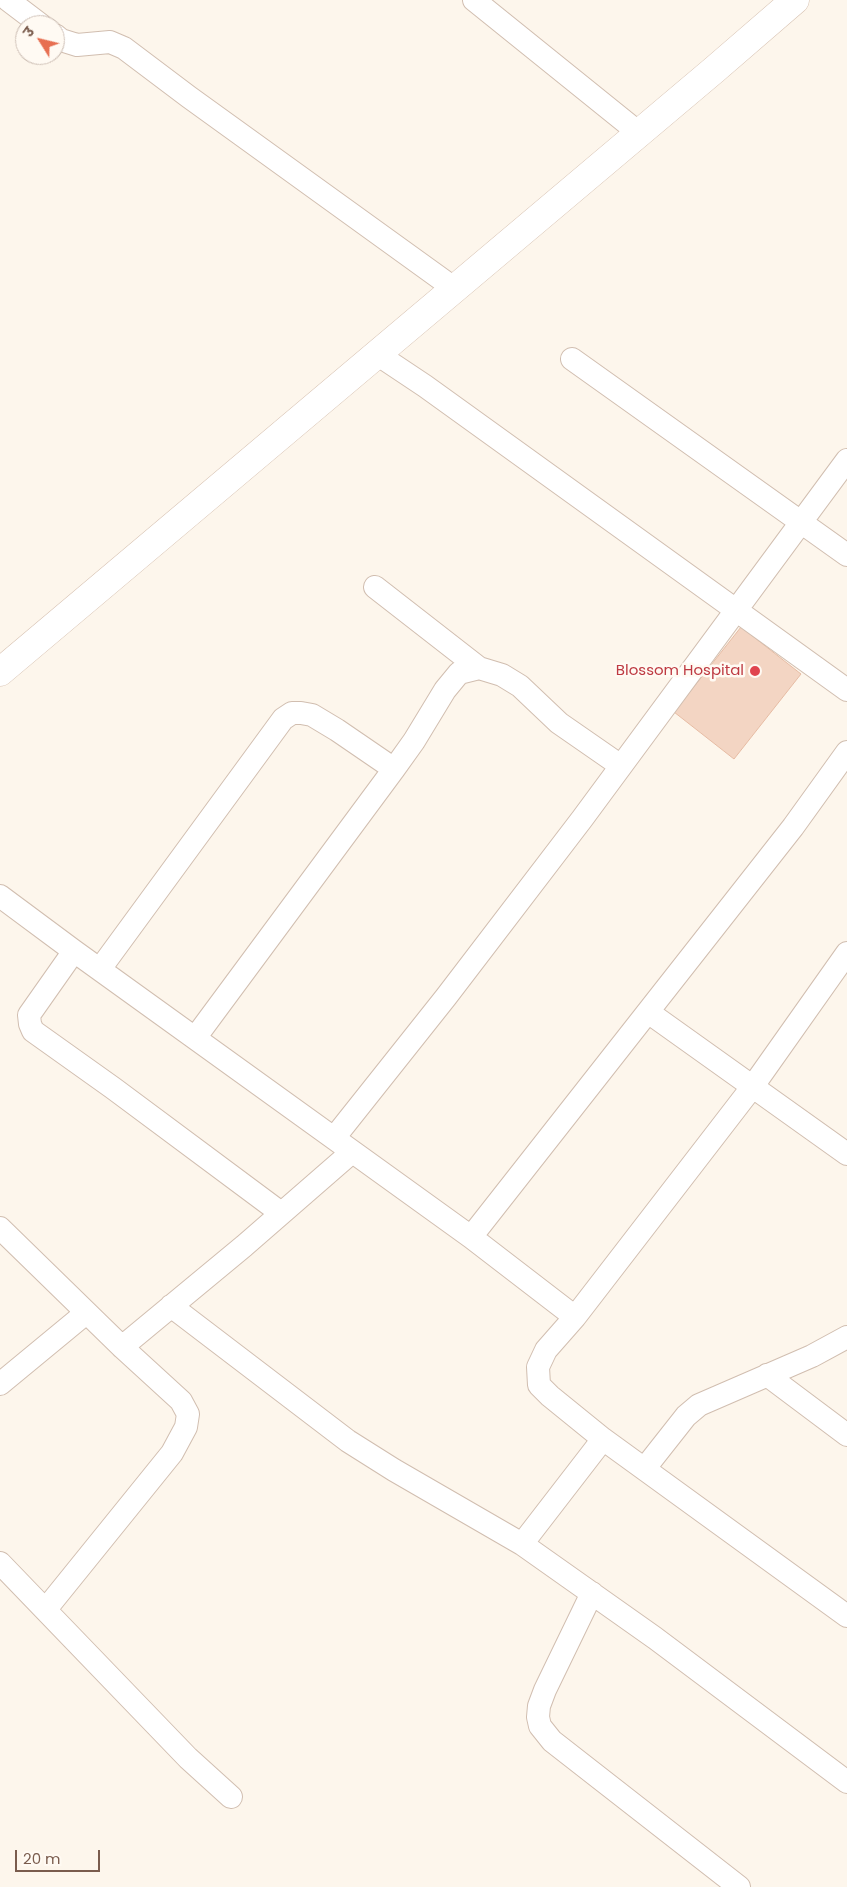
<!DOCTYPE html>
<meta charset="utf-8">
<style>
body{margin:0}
#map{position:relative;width:847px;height:1887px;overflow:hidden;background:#fdf6ec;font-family:Poppins,"Noto Sans Devanagari",sans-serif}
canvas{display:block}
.north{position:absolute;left:15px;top:15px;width:50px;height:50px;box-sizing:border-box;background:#fffaf3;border:1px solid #cabbb1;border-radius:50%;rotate:306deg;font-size:14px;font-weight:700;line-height:20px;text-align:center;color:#7a5c4d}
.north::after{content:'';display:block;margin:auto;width:18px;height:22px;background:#e76f51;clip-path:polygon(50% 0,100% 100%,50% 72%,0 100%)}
.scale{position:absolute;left:15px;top:1850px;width:85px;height:22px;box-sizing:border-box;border:2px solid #7a5c4d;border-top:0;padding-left:6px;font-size:15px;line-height:18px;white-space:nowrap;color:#7a5c4d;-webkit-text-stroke:4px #fffaf3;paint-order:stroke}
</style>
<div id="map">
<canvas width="847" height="1887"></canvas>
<div class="north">उ</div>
<div class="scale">20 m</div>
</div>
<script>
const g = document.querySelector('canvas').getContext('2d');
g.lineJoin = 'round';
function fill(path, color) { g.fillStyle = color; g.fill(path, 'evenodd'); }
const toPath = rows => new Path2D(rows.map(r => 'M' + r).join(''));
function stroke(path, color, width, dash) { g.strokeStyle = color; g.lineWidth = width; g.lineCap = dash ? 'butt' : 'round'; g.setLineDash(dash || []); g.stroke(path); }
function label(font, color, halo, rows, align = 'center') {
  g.font = font + ' Poppins,sans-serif'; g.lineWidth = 5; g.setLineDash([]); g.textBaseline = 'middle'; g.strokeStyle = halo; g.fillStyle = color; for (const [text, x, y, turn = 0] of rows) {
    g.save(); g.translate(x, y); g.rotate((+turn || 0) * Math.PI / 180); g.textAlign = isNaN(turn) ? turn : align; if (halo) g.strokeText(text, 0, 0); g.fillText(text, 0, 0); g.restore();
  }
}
const building = toPath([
 [741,627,801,674,734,759,674,712,741,627]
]);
fill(building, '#f3d5c3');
stroke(building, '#e6bba3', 1);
const street = toPath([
 [8,0,41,25],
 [474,0,639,133],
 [55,35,61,40,77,45,110,42,124,48,189,97,455,289],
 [377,354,425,386,847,690],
 [572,359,847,555],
 [375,587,479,668],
 [0,896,74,951,471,1237,575,1317,753,1086,847,953],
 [74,951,29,1015,30,1024,33,1031,113,1088,281,1213],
 [100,969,283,719,292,713,301,713,312,715,337,730,394,769],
 [648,1012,847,1154],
 [195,1038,394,769,414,741,445,690,459,673,479,668,502,675,520,686,559,723,621,766],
 [334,1138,446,997,582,819,847,460],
 [0,1228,122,1347,181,1401,188,1414,186,1427,172,1453,46,1609],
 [471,1237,793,827,847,752],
 [171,1306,348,1441,394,1470,522,1544,655,1638,847,1782],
 [575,1317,546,1350,538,1367,539,1385,550,1396,603,1439,847,1616],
 [122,1347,244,1246,352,1152],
 [767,1375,847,1435],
 [0,1384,86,1313],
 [645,1468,686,1416,699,1405,812,1356,847,1337],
 [522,1544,603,1439],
 [0,1563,188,1758,231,1797],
 [592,1593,545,1690,539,1706,538,1717,540,1726,552,1741,739,1887]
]);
const secondary = toPath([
 [0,672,714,70,795,0]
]);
stroke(street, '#d1beb0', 24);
stroke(secondary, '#d6c0b0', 29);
stroke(street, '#fff', 22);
stroke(secondary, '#fff', 28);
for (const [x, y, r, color] of [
 [755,671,6,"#e0444e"]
]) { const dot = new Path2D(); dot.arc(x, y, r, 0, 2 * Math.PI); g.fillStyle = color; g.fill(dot); stroke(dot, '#fffaf3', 2); }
label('15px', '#be3a42', '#fffaf3', [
 ["Blossom Hospital",744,671]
], 'right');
</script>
